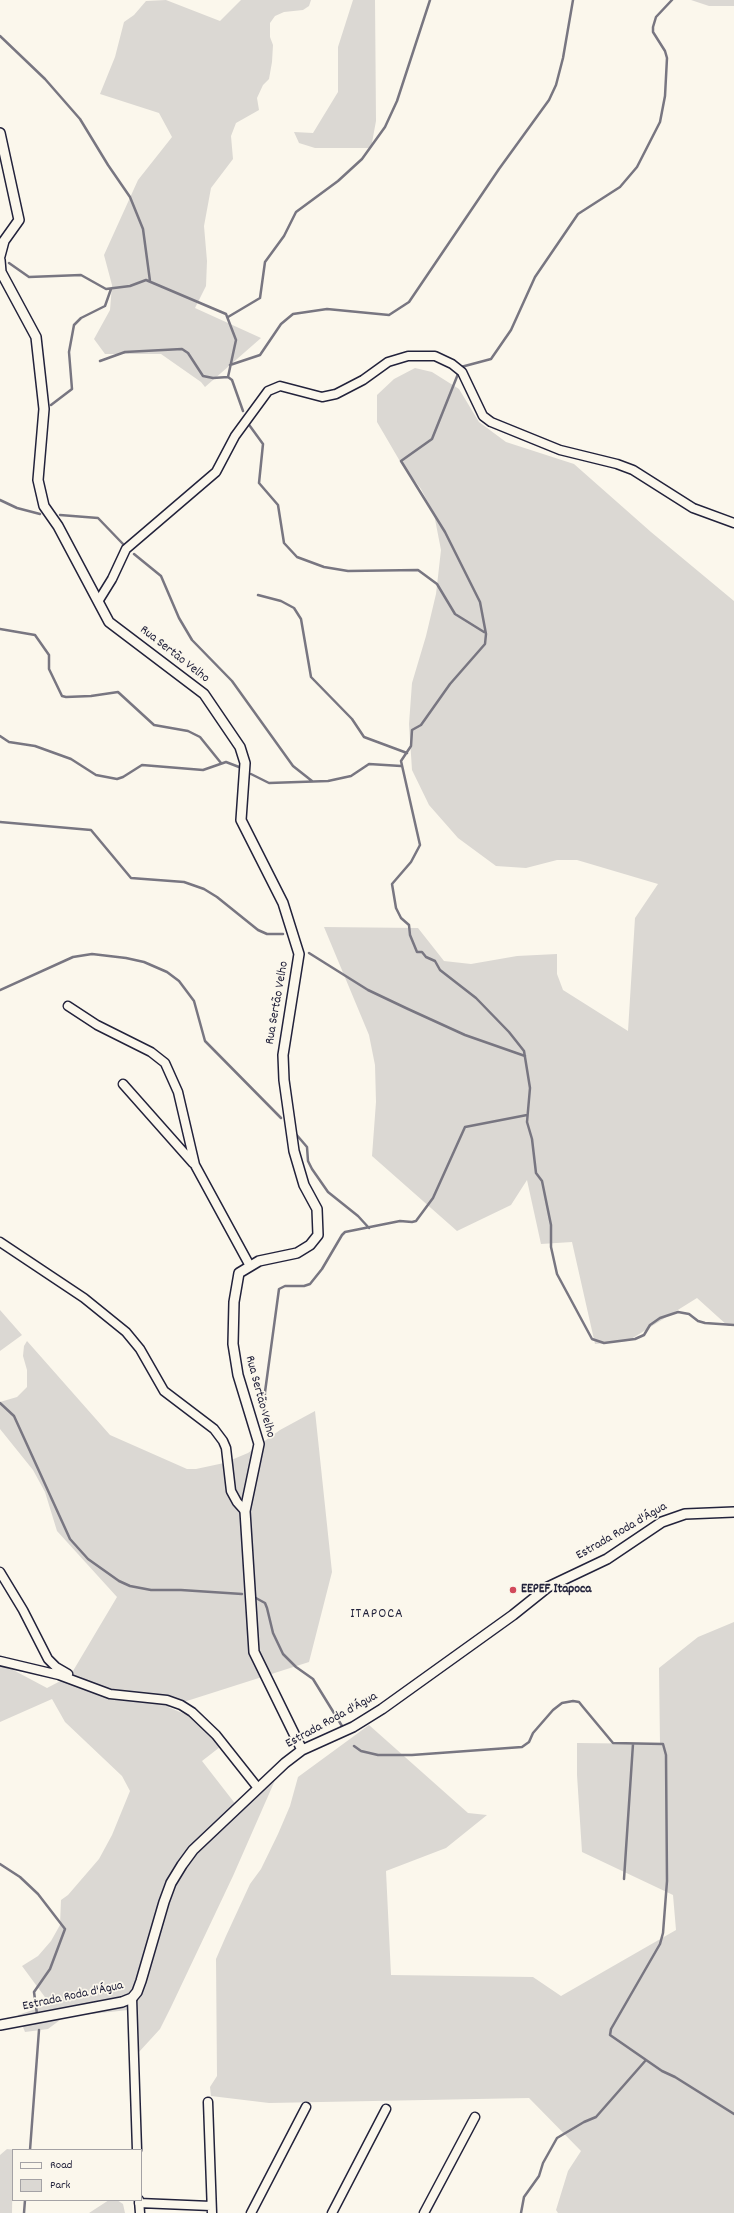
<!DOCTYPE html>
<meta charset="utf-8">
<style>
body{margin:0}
#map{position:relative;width:734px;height:2213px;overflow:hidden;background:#fbf7ec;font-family:Dekko,sans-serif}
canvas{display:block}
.legend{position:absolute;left:12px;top:2149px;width:130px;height:52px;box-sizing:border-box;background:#fbf7ec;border:1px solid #a4a2a5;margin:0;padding:5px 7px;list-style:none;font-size:12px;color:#22223b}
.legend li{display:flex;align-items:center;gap:8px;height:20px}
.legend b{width:20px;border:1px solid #a4a2a5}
</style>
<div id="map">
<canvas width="734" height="2213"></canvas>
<ul class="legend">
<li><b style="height:5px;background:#fbf7ec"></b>Road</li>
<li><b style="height:11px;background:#dbd8d3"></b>Park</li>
</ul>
</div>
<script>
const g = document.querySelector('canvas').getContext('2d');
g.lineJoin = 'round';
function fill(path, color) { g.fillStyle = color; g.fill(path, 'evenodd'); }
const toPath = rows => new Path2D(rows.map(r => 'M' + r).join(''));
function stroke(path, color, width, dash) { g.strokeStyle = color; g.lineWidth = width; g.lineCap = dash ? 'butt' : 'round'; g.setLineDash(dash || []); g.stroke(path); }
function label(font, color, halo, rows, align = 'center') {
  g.font = font + ' Dekko,sans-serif'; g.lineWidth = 3.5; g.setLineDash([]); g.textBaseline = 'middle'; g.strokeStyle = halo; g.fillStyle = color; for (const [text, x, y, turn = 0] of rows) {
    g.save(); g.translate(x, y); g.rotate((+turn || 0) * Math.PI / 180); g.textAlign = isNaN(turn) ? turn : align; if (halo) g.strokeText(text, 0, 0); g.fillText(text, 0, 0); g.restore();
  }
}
fill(toPath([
 [166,0,220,21,241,0,311,0,309,6,303,10,284,12,275,16,270,23,270,37,273,45,272,62,269,79,263,85,257,98,259,110,236,123,231,136,233,159,211,188,204,226,207,261,206,286,195,308,261,338,205,387,201,382,161,354,105,354,94,339,110,310,112,285,104,255,138,180,172,137,159,113,100,94,115,57,124,22,134,15,146,1],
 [353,0,375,0,376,121,371,148,315,148,299,143,294,132,313,133,338,92,338,47],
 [691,0,734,0,734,6,709,6],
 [415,368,432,372,459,389,479,422,506,442,574,464,651,532,734,601,734,1325,728,1326,697,1298,628,1341,595,1344,572,1242,541,1244,527,1180,511,1205,457,1231,372,1156,376,1102,375,1065,369,1035,324,927,418,928,444,961,471,964,517,956,557,954,557,974,563,990,628,1031,635,918,658,884,577,860,557,860,526,868,496,866,458,838,429,805,412,770,409,724,412,683,426,636,436,594,441,550,434,514,421,489,401,463,377,422,377,395,394,379],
 [0,1310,22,1335,0,1351],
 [27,1341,110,1435,187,1469,196,1469,224,1463,248,1453,280,1430,315,1411,332,1572,309,1662,168,1707,192,1717,207,1729,220,1747,202,1761,237,1806,276,1778,233,1876,171,2007,160,2029,139,2052,128,2010,64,2017,48,2029,25,2032,18,2015,50,2004,22,1966,38,1956,51,1941,60,1925,61,1900,68,1895,99,1859,112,1835,130,1791,122,1776,65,1722,52,1699,0,1722,0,1663,47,1688,70,1676,117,1597,57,1531,45,1492,33,1470,0,1429,0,1402,17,1397,27,1387,27,1370,23,1356,24,1346],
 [734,1622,734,2213,558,2213,556,2210,568,2171,581,2151,529,2098,269,2103,211,2096,210,2087,217,2076,216,1959,226,1936,250,1884,261,1869,278,1834,290,1806,298,1777,369,1725,468,1813,487,1815,446,1848,386,1871,391,1975,533,1977,561,1996,676,1930,673,1895,582,1852,577,1775,577,1743,660,1744,659,1668,698,1637],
 [7,2149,17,2150,13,2150,12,2213,0,2213,0,2155],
 [109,2200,117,2200,123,2204,125,2213,89,2213]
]), '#dbd8d3');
stroke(toPath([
 [0,36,45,79,80,119,108,165,130,197,143,229,150,281],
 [9,263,29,277,81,275,106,289,130,286,146,280,226,314,236,340,228,377],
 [228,317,260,298,265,262,284,236,296,212,338,181,362,159,385,127,397,101,430,0],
 [100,361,125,352,182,349,188,353,203,376,213,378,228,377],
 [230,365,260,355,281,324,293,314,327,309,389,315,409,302,499,169,549,100,556,85,563,58,573,0],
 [461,367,491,359,511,330,535,277,578,214,620,187,637,167,660,122,665,96,667,58,665,51,653,32,653,27,656,17,672,0],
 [458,374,432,439,401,461,445,532,480,602,486,634,485,644,450,684,421,725,412,730,411,746,401,761,420,845,411,862,392,884,396,908,401,918,409,925,410,935,417,952,422,952,426,957,435,961,440,970,476,998,509,1032,524,1051,530,1088,527,1122,532,1139,536,1173,542,1181,551,1225,551,1247,557,1274,592,1339,604,1343,635,1339,644,1335,650,1325,660,1318,678,1312,689,1314,698,1321,705,1323,734,1325],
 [228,377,232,380,243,411],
 [51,405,72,389,69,352,74,325,81,318,105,306,111,289],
 [247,422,263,444,259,483,278,505,284,543,297,557,324,567,348,571,418,570,437,584,455,614,484,632],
 [0,500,17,508,40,514],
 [60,515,98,518,123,544],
 [134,554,161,576,179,618,192,640,232,681,293,766,312,781],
 [258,595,281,601,294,608,301,619,311,677,352,719,364,737,407,753],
 [0,629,35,635,49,655,49,669,62,696,66,697,91,696,118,692,154,725,188,731,200,737,221,763],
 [0,736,9,742,35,746,71,759,96,775,117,779,123,777,142,765,203,770,226,762,239,767],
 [251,774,269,783,328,781,351,776,369,764,401,766],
 [0,822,91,830,131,878,184,882,204,889,217,897,258,930,267,934,283,934],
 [309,953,368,990,408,1009,465,1035,525,1056],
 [0,990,73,957,92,954,126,958,144,962,167,972,179,981,194,1001,205,1041,281,1118],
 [295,1133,307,1147,308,1161,312,1169,328,1192,358,1216,369,1228],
 [0,1403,14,1416,70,1539,88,1559,119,1581,130,1586,151,1590,181,1590,242,1594],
 [264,1412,265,1392,279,1289,285,1286,304,1286,310,1284,322,1269,342,1235,345,1232,400,1221,412,1222,416,1221,433,1198,465,1127,527,1115],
 [254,1597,265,1603,267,1608,273,1633,283,1654,296,1667,313,1679,342,1726],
 [354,1746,361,1751,378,1755,412,1755,522,1747,529,1742,533,1733,553,1710,562,1703,573,1701,579,1702,583,1707,613,1743,663,1744,666,1755,667,1881,663,1933,660,1944,611,2029,610,2035,662,2071,675,2077,734,2114],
 [0,1864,20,1877,38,1894,65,1929,50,1969,34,1992,37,2014],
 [624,1879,633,1744],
 [30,2150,39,2030],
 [24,2213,25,2200],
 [521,2213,524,2197,539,2176,543,2163,557,2138,584,2122,596,2117,646,2060]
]), '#787681', 2.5);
const minor = toPath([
 [99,600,112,579,126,549,216,472,235,436,268,391,280,386,322,397,336,394,363,380,388,362,408,356,435,356,452,364,462,372,483,416,491,422,560,450,617,464,633,470,693,508,734,523],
 [68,1006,97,1025,151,1052,165,1063,178,1092,195,1165,250,1266],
 [123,1084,193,1163],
 [0,1242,84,1298,126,1332,140,1349,164,1391,214,1429,223,1441,226,1448,231,1491,237,1502,245,1511],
 [0,1572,23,1610,48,1659,56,1667,68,1674],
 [0,1661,59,1675,110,1694,167,1700,181,1705,192,1712,216,1735,258,1788],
 [132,1998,137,2150],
 [208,2102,212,2213],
 [139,2200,140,2213],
 [139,2203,211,2206],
 [251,2213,306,2107],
 [332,2213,386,2109],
 [424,2213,475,2117]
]);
const tertiary = toPath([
 [0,133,19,220,4,241,0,256],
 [0,260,1,272,36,337,44,409,38,480,44,506,58,526,109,622,204,694,240,747,245,763,241,820,283,903,299,954,283,1055,284,1080,294,1151,304,1185,317,1209,318,1235,310,1245,297,1253,259,1261,239,1273,234,1302,233,1344,238,1375,259,1444,245,1511,254,1652,302,1750],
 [0,2025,122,2002,132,1998,137,1992,141,1981,164,1902,171,1883,182,1865,193,1850,285,1763,302,1750,353,1727,382,1709,513,1615,548,1587,607,1559,662,1522,685,1514,734,1512]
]);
stroke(minor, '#22223b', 11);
stroke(tertiary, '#22223b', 12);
stroke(minor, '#fbf7ec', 8);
stroke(tertiary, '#fbf7ec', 9);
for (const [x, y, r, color] of [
 [513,1590,4,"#d1495b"]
]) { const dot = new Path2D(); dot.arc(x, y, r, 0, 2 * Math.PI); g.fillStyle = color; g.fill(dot); stroke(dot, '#fbf7ec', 1.5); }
label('13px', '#22223b', '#fbf7ec', [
 ["Rua Sertão Velho",174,655,38],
 ["Rua Sertão Velho",278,1003,-80],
 ["Rua Sertão Velho",259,1397,75],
 ["Estrada Roda d'Água",622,1532,-30],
 ["Estrada Roda d'Água",332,1721,-29],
 ["Estrada Roda d'Água",73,1997,-12]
]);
label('bold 13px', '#22223b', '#fbf7ec', [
 ["EEPEF Itapoca",521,1590]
], 'left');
g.letterSpacing = '1px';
label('14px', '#22223b', '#fbf7ec', [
 ["ITAPOCA",377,1615]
]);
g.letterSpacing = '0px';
</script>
